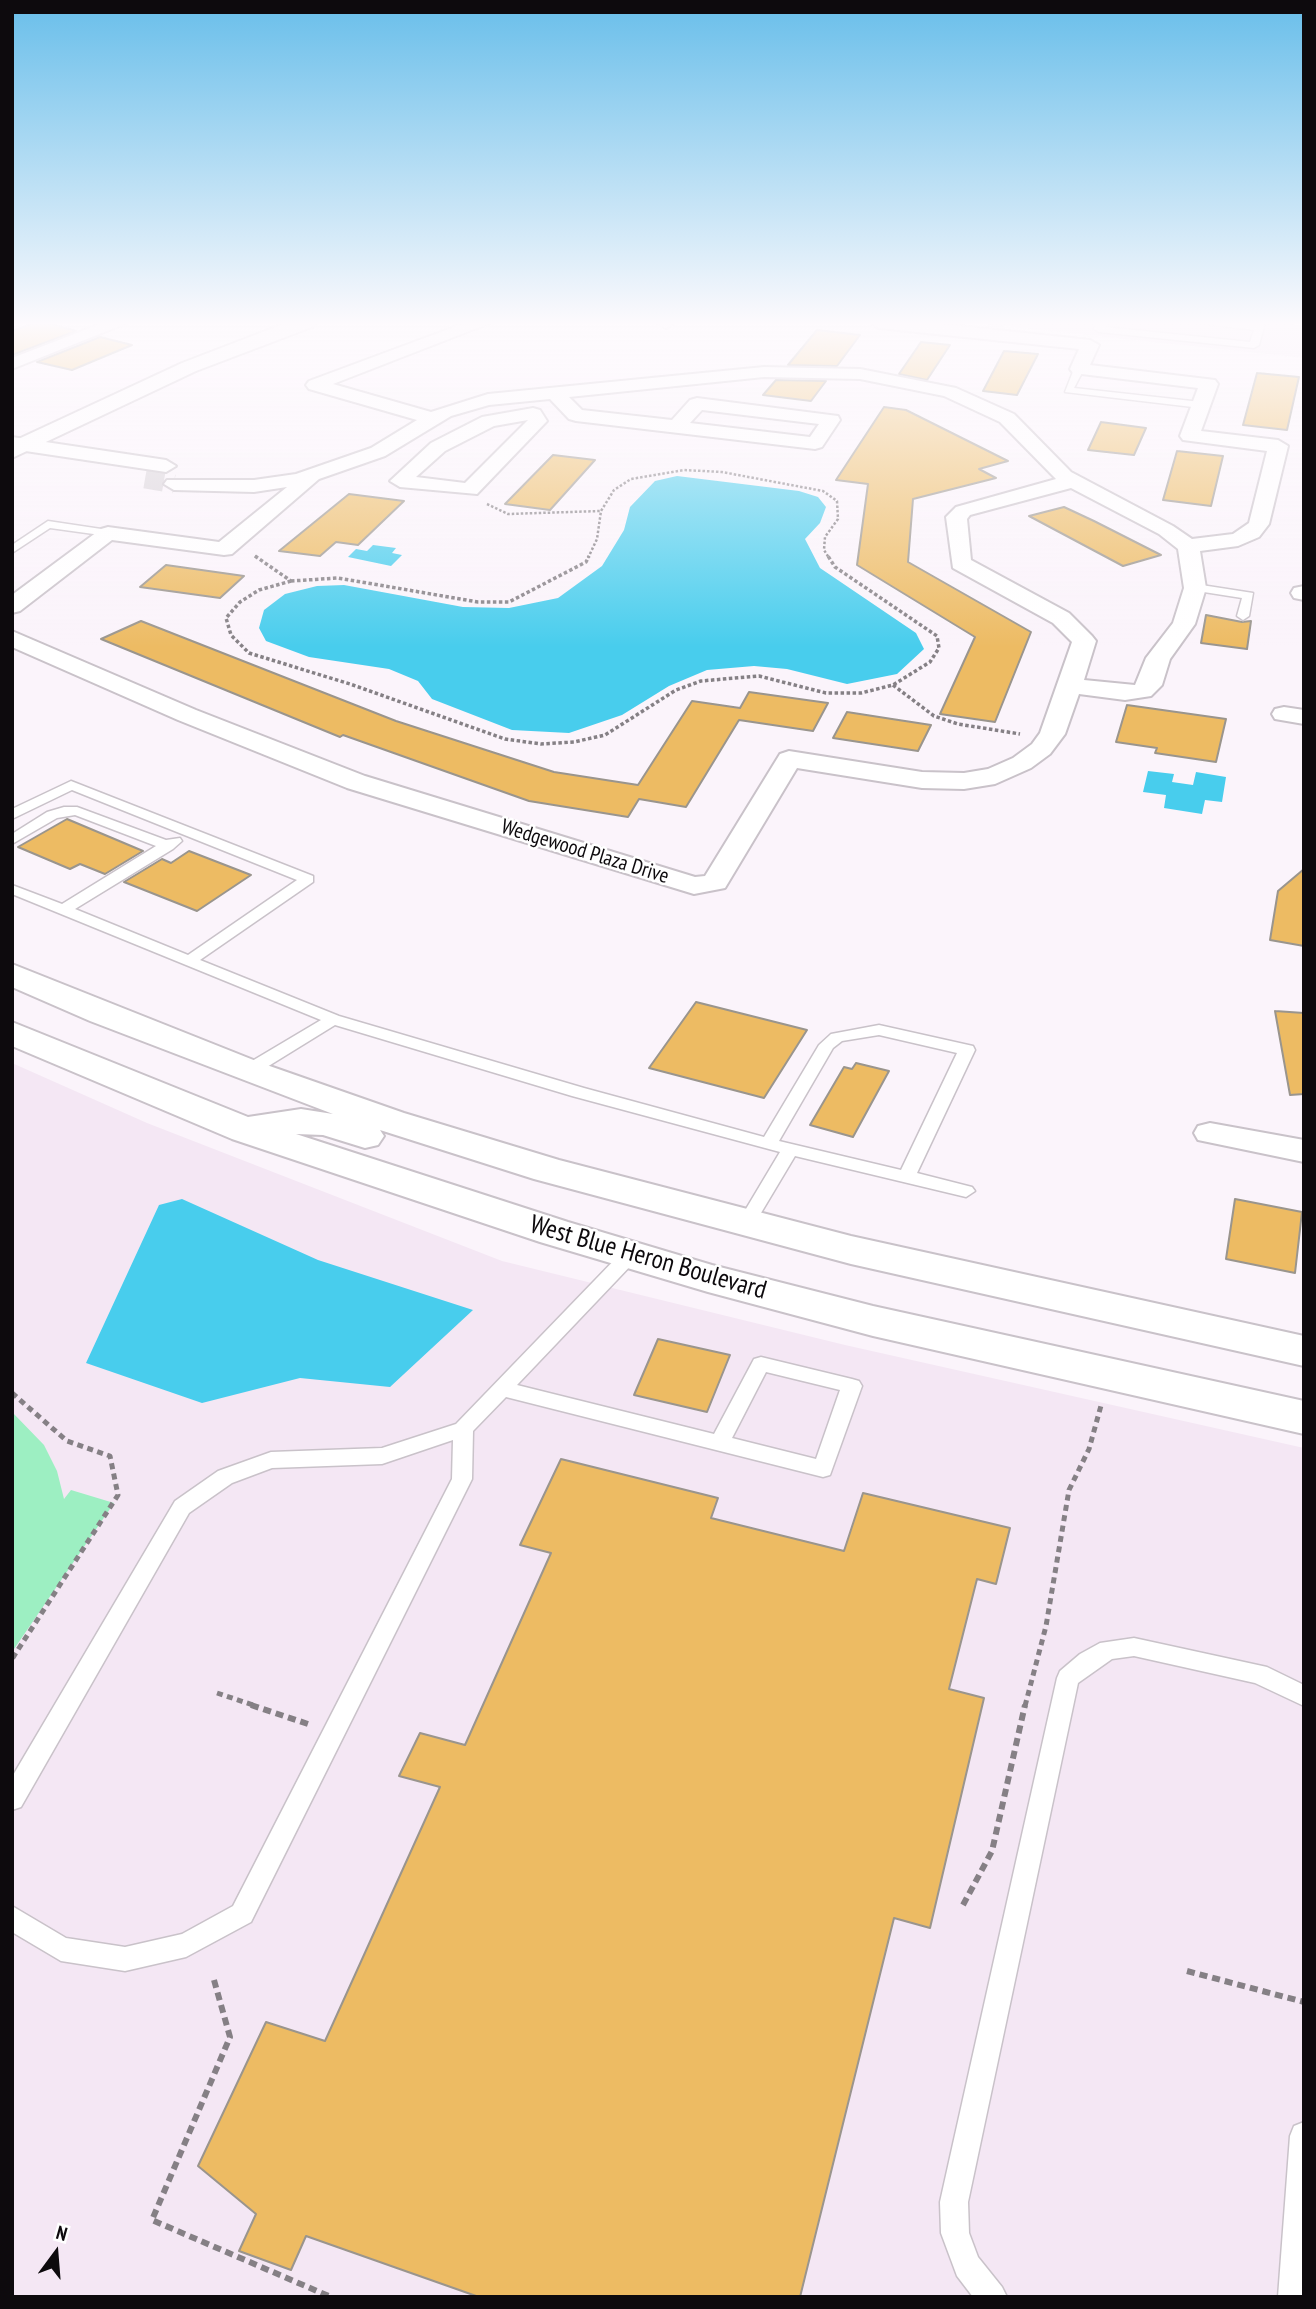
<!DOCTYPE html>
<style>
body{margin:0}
#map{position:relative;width:1316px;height:2309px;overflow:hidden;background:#fbf4fb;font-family:"PT Sans Narrow",sans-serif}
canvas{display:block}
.frame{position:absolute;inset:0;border:14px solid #0d0a0d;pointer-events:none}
.north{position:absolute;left:21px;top:2218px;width:70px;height:70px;-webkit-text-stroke:5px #fff;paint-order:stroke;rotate:16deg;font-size:19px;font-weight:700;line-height:28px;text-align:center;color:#0d0a0d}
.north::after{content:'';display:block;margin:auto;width:24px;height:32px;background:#0d0a0d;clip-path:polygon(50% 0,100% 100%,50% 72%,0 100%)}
</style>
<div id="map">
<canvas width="1316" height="2309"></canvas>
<div class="frame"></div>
<div class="north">N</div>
</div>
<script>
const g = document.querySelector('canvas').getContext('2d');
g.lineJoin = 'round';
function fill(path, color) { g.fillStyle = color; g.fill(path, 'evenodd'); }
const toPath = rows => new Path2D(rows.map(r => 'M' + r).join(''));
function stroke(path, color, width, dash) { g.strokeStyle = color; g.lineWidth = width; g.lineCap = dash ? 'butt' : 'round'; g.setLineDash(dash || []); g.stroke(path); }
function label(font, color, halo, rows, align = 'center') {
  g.font = font + ' "PT Sans Narrow",sans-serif'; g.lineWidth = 5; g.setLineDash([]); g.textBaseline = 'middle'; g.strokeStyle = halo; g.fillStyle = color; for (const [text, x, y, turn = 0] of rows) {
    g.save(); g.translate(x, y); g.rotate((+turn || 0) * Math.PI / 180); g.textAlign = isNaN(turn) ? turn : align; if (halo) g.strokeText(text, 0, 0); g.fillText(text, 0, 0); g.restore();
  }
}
fill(toPath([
 [975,323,1281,323,1304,326,1304,358],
 [12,1063,147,1123,502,1261,845,1345,1304,1448,1304,2297,12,2297]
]), '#f4e7f4');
fill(toPath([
 [12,1412,44,1445,57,1471,64,1499,71,1490,114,1503,12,1652]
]), '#9defc2');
fill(toPath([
 [677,476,799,491,818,497,826,507,820,523,805,539,820,568,916,633,924,649,897,674,847,684,787,669,754,666,707,670,669,686,622,715,569,733,512,730,432,699,418,681,389,669,309,657,266,641,259,628,264,610,285,594,317,586,344,585,463,607,509,608,558,598,602,566,624,530,630,507,655,481],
 [373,545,396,548,392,553,402,555,391,566,348,557,356,549,367,551],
 [1148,771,1174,774,1172,782,1193,785,1196,772,1226,777,1222,802,1205,800,1202,814,1164,808,1166,795,1143,792],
 [182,1199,318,1260,473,1310,390,1387,300,1378,202,1403,86,1363,159,1205]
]), '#48cded');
const building = toPath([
 [34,323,48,323,76,331,12,355,12,331,34,323],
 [817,330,860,335,837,366,788,365,817,330],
 [100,337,132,345,72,370,37,362,100,337],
 [921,342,950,345,927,380,899,374,921,342],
 [1004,351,1038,354,1017,395,983,391,1004,351],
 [1257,373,1299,377,1287,430,1243,425,1257,373],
 [776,380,826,381,811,401,763,395,776,380],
 [884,407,906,410,1008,461,979,469,996,478,913,499,908,562,1031,632,995,722,940,714,975,637,857,565,868,484,836,480,884,407],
 [1101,422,1146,428,1134,455,1088,450,1101,422],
 [1177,451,1223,456,1211,506,1163,500,1177,451],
 [553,455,595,460,550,510,505,504,553,455],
 [349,494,404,501,358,545,336,542,320,556,279,551,349,494],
 [1064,507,1094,521,1161,555,1123,566,1029,516,1064,507],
 [166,565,244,576,220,598,140,587,166,565],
 [1206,615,1242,622,1251,621,1247,649,1201,643,1206,615],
 [141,621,396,721,554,772,638,785,692,701,740,708,749,692,828,703,813,731,739,720,686,807,639,799,628,817,529,801,343,735,340,737,101,639,141,621],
 [1127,705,1226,719,1216,762,1155,753,1157,748,1116,742,1127,705],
 [847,712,892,719,931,725,918,751,833,738,847,712],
 [67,819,143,851,105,874,80,864,70,869,18,847,67,819],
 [189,851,251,875,197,911,124,882,162,859,171,863,189,851],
 [1304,869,1304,946,1270,940,1278,891,1304,869],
 [696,1002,807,1030,764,1098,649,1068,696,1002],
 [1275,1011,1304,1013,1304,1094,1290,1095,1275,1011],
 [856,1063,889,1071,853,1137,810,1125,844,1067,852,1069,856,1063],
 [1235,1199,1302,1212,1295,1273,1226,1259,1235,1199],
 [658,1339,730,1355,707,1412,634,1395,658,1339],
 [561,1459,718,1498,711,1518,844,1551,863,1493,1010,1528,996,1584,977,1579,949,1689,984,1698,930,1928,894,1918,800,2297,479,2297,306,2236,291,2270,239,2251,256,2214,198,2166,266,2022,325,2041,440,1787,399,1776,420,1733,465,1745,551,1553,520,1545,561,1459]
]);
fill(building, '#edbb63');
stroke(building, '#9a958d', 2);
stroke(toPath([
 [145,479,174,484]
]), '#d7d1d7', 19, [19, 10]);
const lane = toPath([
 [1097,323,1106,323,1105,327,1250,342,1254,330,1198,323,1265,323,1259,345,1254,348,1099,332,1094,329,1097,323],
 [1079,366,1084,369,1074,388,1201,402,1206,405,1201,408,1065,392,1074,369,1079,366],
 [48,521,108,530,114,533,108,536,50,528,12,553,12,545,48,521],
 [1195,584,1253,593,1249,616,1243,620,1237,616,1242,598,1191,590,1189,588,1195,584],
 [71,781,313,876,313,882,200,960,339,1016,584,1088,764,1137,819,1045,831,1034,879,1025,973,1046,975,1050,917,1173,972,1187,975,1191,966,1197,795,1156,752,1228,746,1230,737,1224,780,1152,572,1096,335,1025,254,1075,242,1075,240,1071,242,1067,321,1020,12,894,12,885,62,904,156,846,75,815,57,818,12,844,12,834,47,812,64,807,77,807,166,840,180,838,182,841,173,849,75,909,188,955,297,880,72,790,12,819,12,809,71,781],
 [879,1035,957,1053,901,1170,779,1141,833,1048,842,1041,879,1035],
 [630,1249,639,1255,637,1259,517,1385,714,1434,754,1359,761,1357,852,1379,859,1381,862,1386,830,1475,823,1477,506,1397,473,1431,472,1479,251,1922,186,1957,125,1971,61,1961,12,1932,12,1906,66,1938,125,1947,182,1934,233,1906,452,1479,453,1440,382,1464,272,1468,232,1483,189,1513,21,1807,12,1810,12,1777,175,1501,218,1471,271,1452,382,1448,456,1424,623,1251,630,1249],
 [766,1372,840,1390,816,1459,732,1438,766,1372],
 [1134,1638,1267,1667,1304,1685,1304,1706,1255,1683,1134,1656,1112,1659,1078,1683,968,2202,969,2233,978,2257,1002,2287,1007,2297,973,2297,957,2276,941,2233,940,2202,1057,1678,1060,1671,1080,1654,1100,1643,1134,1638],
 [1304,2122,1304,2297,1278,2297,1290,2136,1294,2126,1304,2122]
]);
const street = toPath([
 [103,323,127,323,12,369,12,358,103,323],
 [465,323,490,323,333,384,431,412,488,394,764,367,860,369,956,388,1014,414,1071,472,1173,526,1192,539,1233,534,1249,523,1267,451,1183,440,1180,436,1198,388,1073,373,1070,369,1079,349,879,328,871,323,931,323,1090,340,1099,345,1090,365,1215,380,1218,384,1201,431,1278,440,1288,446,1269,524,1259,537,1238,546,1200,551,1206,588,1195,624,1170,659,1162,685,1151,696,1125,700,1079,694,1065,734,1050,754,1031,768,995,784,964,789,922,788,797,768,725,888,694,894,347,788,178,720,12,647,12,631,196,710,365,776,695,877,705,876,780,754,789,751,922,772,964,773,988,769,1013,758,1032,744,1040,733,1072,642,1053,623,953,568,946,517,956,507,1056,479,1000,422,944,396,860,379,764,377,569,397,582,410,672,420,690,400,697,398,838,416,840,420,822,447,815,449,576,421,569,419,550,399,489,405,451,416,385,456,319,479,232,554,224,555,112,540,20,611,12,613,12,595,101,529,108,527,219,542,287,487,254,492,174,490,164,484,167,480,254,480,296,474,371,448,417,420,309,389,306,385,309,381,465,323],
 [702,410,819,424,810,437,690,423,702,410],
 [1071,488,1159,534,1178,549,1184,588,1173,623,1146,658,1135,685,1084,680,1096,641,1092,636,1069,613,971,560,967,519,970,515,1071,488],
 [657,323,674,323,666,328,657,323],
 [533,408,540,410,547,421,477,494,400,487,390,481,431,443,482,417,533,408],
 [528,420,465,483,416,477,445,451,494,426,528,420],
 [12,437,166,460,176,466,166,472,12,449,12,437],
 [1304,586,1304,600,1294,598,1291,593,1294,588,1304,586],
 [1284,707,1304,710,1304,724,1275,719,1272,714,1275,709,1284,707],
 [1210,1123,1304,1140,1304,1162,1198,1140,1194,1133,1198,1126,1210,1123]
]);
const secondary = toPath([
 [286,323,315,323,312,327,196,371,12,458,12,442,182,363,286,323]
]);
const primary = toPath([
 [12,964,261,1063,404,1113,559,1160,851,1236,1304,1336,1304,1366,851,1264,534,1179,380,1130,384,1136,378,1145,365,1148,323,1135,296,1134,568,1222,712,1265,873,1306,1304,1401,1304,1434,873,1336,708,1292,540,1242,232,1139,12,1046,12,1022,248,1117,301,1109,333,1114,90,1021,12,987,12,964]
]);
stroke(lane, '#c9c2c9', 3);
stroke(street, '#c9c2c9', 4);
stroke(secondary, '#c9c2c9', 4);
stroke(primary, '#c9c2c9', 4);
stroke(toPath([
 [487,504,508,514,601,511],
 [255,556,258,558],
 [588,558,597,539,601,511,614,490,631,479,684,470,722,472,823,491,837,501,838,519,825,537,824,550,829,558]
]), '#858085', 2.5, [2.5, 2]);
stroke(toPath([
 [255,556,291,581],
 [291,581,259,590,240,602,226,618,231,635,249,653,350,684,505,739,541,744,574,742,605,735,676,690,701,681,759,676,826,693,861,693,893,685,930,662,939,648,937,636,835,567,828,556],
 [291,581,338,578,478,602,509,602,586,562,589,556],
 [893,685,934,716,958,724,1020,734]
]), '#858085', 3.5, [3.5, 2.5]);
stroke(toPath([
 [12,1393,67,1441,110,1456,118,1495,12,1659],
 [217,1693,256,1706],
 [1025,1706,1046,1626,1069,1490,1089,1449,1102,1402]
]), '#858085', 5, [6, 4.5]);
stroke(toPath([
 [251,1705,308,1724],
 [963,1905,992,1851,1025,1705],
 [1187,1971,1304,2002],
 [214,1980,230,2037,152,2220,331,2297]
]), '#858085', 6, [8, 5]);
fill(lane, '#fff');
fill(street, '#fff');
fill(secondary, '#fff');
fill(primary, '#fff');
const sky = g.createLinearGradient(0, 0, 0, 647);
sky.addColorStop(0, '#68beea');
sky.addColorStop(0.5, '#fdfafd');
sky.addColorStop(1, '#fdfafd00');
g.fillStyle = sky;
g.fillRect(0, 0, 1316, 647);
label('21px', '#0d0a0d', '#fff', [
 ["Wedgewood Plaza Drive",585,852,17]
]);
label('26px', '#0d0a0d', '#fff', [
 ["West Blue Heron Boulevard",648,1258,16]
]);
</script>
